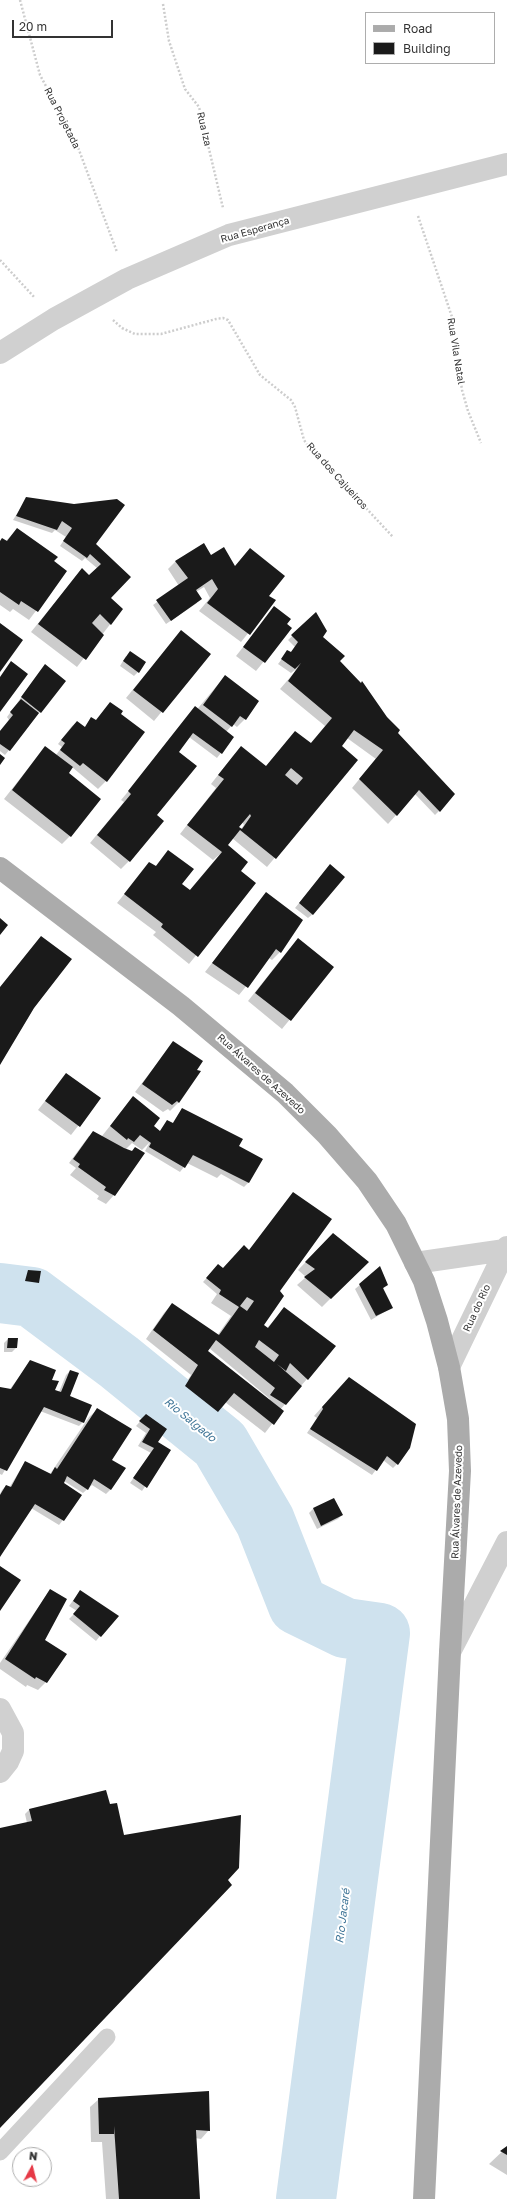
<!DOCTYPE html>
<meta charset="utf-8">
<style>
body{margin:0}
#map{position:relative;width:507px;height:2199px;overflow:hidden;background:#fff;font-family:"Golos Text",sans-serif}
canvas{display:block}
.legend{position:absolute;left:365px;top:12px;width:130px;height:52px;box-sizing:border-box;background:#fff;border:1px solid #adadad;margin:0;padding:5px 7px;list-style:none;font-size:12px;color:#333}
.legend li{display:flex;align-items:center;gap:8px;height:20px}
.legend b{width:20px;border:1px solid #adadad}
.north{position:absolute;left:12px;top:2147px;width:40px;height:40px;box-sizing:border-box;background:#fff;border:1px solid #adadad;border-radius:50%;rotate:7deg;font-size:11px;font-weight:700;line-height:16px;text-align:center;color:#333}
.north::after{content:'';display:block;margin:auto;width:14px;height:18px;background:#e63946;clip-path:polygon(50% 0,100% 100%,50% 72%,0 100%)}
.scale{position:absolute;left:12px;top:20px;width:101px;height:18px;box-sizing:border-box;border:2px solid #333;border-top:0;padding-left:5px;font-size:12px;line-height:14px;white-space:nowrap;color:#333;-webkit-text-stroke:3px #fff;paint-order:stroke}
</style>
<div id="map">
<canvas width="507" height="2199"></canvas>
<ul class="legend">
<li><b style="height:5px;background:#ababab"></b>Road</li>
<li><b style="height:11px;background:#1a1a1a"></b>Building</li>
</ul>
<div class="north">N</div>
<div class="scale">20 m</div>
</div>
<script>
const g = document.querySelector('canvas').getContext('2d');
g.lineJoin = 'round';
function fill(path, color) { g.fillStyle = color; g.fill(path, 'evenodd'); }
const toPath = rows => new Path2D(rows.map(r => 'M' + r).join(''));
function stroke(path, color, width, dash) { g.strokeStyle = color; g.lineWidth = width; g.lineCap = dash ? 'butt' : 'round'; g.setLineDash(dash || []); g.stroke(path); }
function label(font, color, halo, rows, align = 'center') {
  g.font = font + ' "Golos Text",sans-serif'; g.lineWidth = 4; g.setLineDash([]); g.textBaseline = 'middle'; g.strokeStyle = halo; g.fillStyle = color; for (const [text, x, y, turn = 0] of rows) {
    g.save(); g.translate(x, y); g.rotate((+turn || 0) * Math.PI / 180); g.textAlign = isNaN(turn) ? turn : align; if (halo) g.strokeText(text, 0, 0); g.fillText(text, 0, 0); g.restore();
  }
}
fill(toPath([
 [27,498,74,505,95,544,130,577,110,598,122,609,77,667,31,632,82,569,89,576,97,568,85,558,82,561,60,546,66,537,55,530,52,533,13,520],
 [17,529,66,571,29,620,13,609,10,612,0,605,0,541,6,541],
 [210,556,234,567,274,601,241,642,199,611,210,598,204,587,196,592,197,603,166,624,153,605,179,586,168,569,176,561],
 [274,608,291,628,256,671,236,656],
 [316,614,322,637,338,661,396,733,439,811,435,815,415,794,388,824,352,788,376,759,347,738,340,746,357,760,267,867,232,838,226,845,240,871,255,883,189,964,153,935,156,932,117,903,149,864,155,867,168,851,181,884,189,891,220,854,213,860,180,834,216,788,211,784,233,756,241,748,266,767,310,744,325,726,280,689,299,667,291,673,278,664,288,651,290,653,295,647,288,640],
 [242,822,244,825,241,829,238,827],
 [181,631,209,654,154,721,126,698],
 [126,656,138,672,134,676,120,666],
 [41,670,40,712,5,755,0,751,0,731,9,720,7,717],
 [225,676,245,719,237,727,233,724,226,732,233,737,217,758,189,737,178,752,156,816,129,861,121,869,90,843,124,802,121,800],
 [91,718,96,721,106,781,98,789,72,767,67,773,70,836,62,844,4,799,45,747,56,755,62,747,58,744,72,726,77,722,84,728],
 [326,870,313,914,308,918,295,908],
 [266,894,280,952,272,960,269,958,239,995,205,972],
 [41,937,71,959,34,1008,0,1063,0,988],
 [290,948,333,967,282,1029,248,1001],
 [173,1043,196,1071,200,1072,178,1103,170,1111,168,1109,163,1112,135,1092],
 [66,1074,100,1098,71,1135,38,1110],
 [133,1097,153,1126,159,1132,167,1122,172,1124,182,1109,238,1147,262,1159,248,1183,244,1187,221,1174,217,1178,187,1163,180,1172,145,1151,150,1142,142,1150,132,1143,125,1150,114,1195,106,1204,97,1199,99,1196,70,1175,76,1168,69,1163,89,1136,102,1136],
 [294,1193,279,1291,262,1325,267,1328,285,1308,307,1379,280,1410,282,1411,265,1433,225,1402,213,1415,181,1391,191,1375,146,1339,164,1313,172,1304,217,1336,231,1316,211,1303,217,1294,203,1282,214,1270,223,1270,249,1251],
 [209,1348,270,1399,269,1400,206,1352],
 [333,1234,367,1262,322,1307,297,1285,306,1277,298,1270],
 [380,1268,386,1285,383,1289,391,1308,371,1320,355,1289],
 [28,1271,38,1282,34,1287,22,1285,24,1276],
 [8,1339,16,1348,12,1352,4,1352,4,1343],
 [31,1361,51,1380,54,1390,59,1392,66,1375,70,1371,69,1396,83,1422,79,1426,40,1411,2,1475,0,1474,0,1388,10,1389],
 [341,1386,397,1464,393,1468,383,1460,372,1475,307,1433,317,1418,314,1416],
 [98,1409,107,1464,124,1468,110,1490,106,1494,92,1485,83,1493,64,1481,62,1484,80,1495,63,1520,59,1525,31,1508,0,1555,0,1494,2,1490,6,1486,9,1488,25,1462,50,1474,89,1417],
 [146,1415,157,1442,170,1450,142,1491,130,1483,151,1453,138,1446,146,1433,136,1426],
 [334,1499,342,1515,338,1519,317,1529,309,1513,313,1509],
 [50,1590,65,1599,44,1641,46,1682,38,1690,27,1685,26,1687,0,1669,0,1663],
 [80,1591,100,1636,96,1641,69,1619,77,1611,69,1606],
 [109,1804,0,2127,0,1829,27,1823,25,1814,29,1810],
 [99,2099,209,2130,201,2139,195,2138,199,2199,106,2199,102,2142,91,2142,90,2107],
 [507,2147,507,2175,489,2164]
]), '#0003');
stroke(toPath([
 [0,1293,32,1297,119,1362,220,1444,265,1521,298,1605,345,1628,380,1633,306,2199]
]), '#cfe2ee', 60);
fill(toPath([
 [26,497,74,504,117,499,125,505,96,544,131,577,111,598,123,609,111,625,100,614,92,623,104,635,86,660,38,624,82,568,89,575,101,564,90,554,87,558,63,541,72,528,62,521,57,530,16,516],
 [17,528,58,557,54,561,67,571,38,612,21,601,19,605,0,592,0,541,2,538,7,541],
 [204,543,211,555,224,547,235,566,250,548,285,576,269,596,276,600,250,635,207,603,218,589,212,579,196,590,202,599,171,621,156,600,188,578,175,561],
 [274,606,291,619,287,624,292,628,265,663,243,647],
 [316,612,327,631,323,637,345,656,340,661,361,683,362,681,387,717,400,730,398,733,455,794,440,812,419,790,397,816,359,779,383,750,354,730,342,746,358,760,276,859,240,830,228,845,248,862,241,871,256,883,198,957,161,927,163,924,124,894,149,862,156,866,168,850,194,869,182,884,190,890,222,852,187,825,224,779,218,775,241,746,266,766,295,731,311,743,332,718,288,681,301,663,295,669,281,659,287,650,291,652,298,642,291,635],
 [291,768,303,778,297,785,285,775],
 [250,814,251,816,242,829,239,827],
 [0,623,23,640,0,672],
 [181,630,211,654,163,713,133,690],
 [130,651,146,662,139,673,123,661],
 [11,661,28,674,0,712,0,677],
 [45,664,66,681,41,713,21,697],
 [225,675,259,701,246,720,240,716,232,727,203,705],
 [21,699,39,713,10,751,0,744,0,731,13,715,10,712],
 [110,702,123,711,121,714,145,732,107,782,83,763,80,766,60,750,65,743,61,740,77,721,85,727,91,717,96,720],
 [195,706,234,737,222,754,193,733,179,752,197,766,157,815,164,821,130,862,97,835,131,794,128,791],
 [45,746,73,767,69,773,101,799,71,837,12,790],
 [0,754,5,758,0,765],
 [330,864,345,877,313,915,299,903],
 [266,892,303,920,281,953,276,949,248,988,212,963],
 [0,918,8,925,0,935],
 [41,936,72,959,34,1008,0,1065,0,987],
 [298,938,334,967,291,1021,255,993],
 [173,1041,203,1061,197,1070,201,1071,179,1103,177,1101,172,1105,142,1084],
 [66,1073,101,1098,80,1127,45,1101],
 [133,1096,160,1118,154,1126,160,1131,167,1120,173,1123,182,1108,243,1139,239,1146,263,1159,249,1183,193,1155,185,1168,149,1147,151,1143,140,1135,134,1142,128,1138,127,1140,110,1126],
 [93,1131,124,1148,132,1151,135,1147,145,1153,115,1196,104,1190,106,1187,78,1167,80,1164,73,1159],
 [293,1192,332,1219,280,1291,284,1296,264,1325,268,1328,284,1307,336,1346,308,1380,290,1363,286,1371,277,1364,302,1386,286,1405,270,1395,275,1388,216,1340,208,1351,284,1411,274,1425,234,1393,218,1412,185,1386,198,1365,153,1330,172,1303,219,1335,239,1307,219,1294,221,1290,206,1278,218,1264,223,1268,244,1245,249,1250],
 [247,1297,254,1301,247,1311,240,1306],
 [259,1340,279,1355,274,1362,255,1347],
 [333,1233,369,1262,331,1299,304,1277,315,1269,305,1262],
 [380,1266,388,1285,383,1288,393,1308,376,1316,359,1284],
 [28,1270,41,1271,39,1283,25,1281],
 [8,1338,18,1338,17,1348,7,1348],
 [30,1360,56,1370,52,1380,59,1381,55,1390,61,1392,70,1370,79,1373,70,1396,92,1405,84,1423,44,1407,7,1471,0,1468,0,1387,11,1389],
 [349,1377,416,1424,410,1448,398,1465,387,1456,377,1471,310,1429,323,1409,322,1407],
 [97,1408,132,1429,112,1460,126,1468,111,1490,94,1479,88,1490,67,1476,64,1483,82,1495,64,1521,35,1504,0,1557,0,1495,6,1485,11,1487,25,1461,51,1474,55,1467,57,1469],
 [146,1414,167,1429,158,1442,171,1450,147,1488,133,1478,154,1448,142,1442,150,1429,139,1421],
 [334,1498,343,1515,321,1526,313,1508],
 [0,1566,21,1580,0,1611],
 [50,1589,67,1599,45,1640,67,1654,47,1683,36,1677,35,1679,5,1659],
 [80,1590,119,1616,101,1637,73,1614,80,1606,73,1601],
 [106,1790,110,1804,117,1803,124,1835,241,1815,239,1868,228,1880,232,1885,0,2128,0,1828,32,1821,29,1809],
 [209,2091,210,2131,196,2130,200,2199,119,2199,114,2126,114,2134,99,2134,98,2098],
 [507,2146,507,2155,500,2151]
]), '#1a1a1a');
stroke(toPath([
 [20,0,40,75,76,142,117,252],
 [163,4,169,41,185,89,199,107,223,208],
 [418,216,452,317,462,390,468,411,481,443],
 [0,260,35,298],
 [113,320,122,328,135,334,161,334,216,319,223,318,228,320,260,375,291,400,295,407,304,440,309,447,393,537]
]), '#cdcdcd', 2.5, [2, 2]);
stroke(toPath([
 [0,2152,107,2037]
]), '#d0d0d0', 17);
stroke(toPath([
 [0,353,54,319,127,279,229,235,507,164],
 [415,1263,505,1250],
 [449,1367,507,1247],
 [450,1652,507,1542],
 [0,1709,13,1733,13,1751,8,1762,0,1772]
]), '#d0d0d0', 22);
stroke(toPath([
 [0,868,181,1006,285,1093,327,1135,367,1181,396,1224,424,1281,437,1321,449,1367,458,1419,460,1471,450,1652,424,2199]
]), '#ababab', 22);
label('10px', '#333', '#fff', [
 ["Rua Projetada",62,118,63],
 ["Rua Iza",204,129,77],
 ["Rua Esperança",255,230,-16],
 ["Rua Vila Natal",456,351,81],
 ["Rua dos Cajueiros",337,476,48],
 ["Rua Álvares de Azevedo",261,1074,42],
 ["Rua do Rio",477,1308,-65],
 ["Rua Álvares de Azevedo",457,1502,-88]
]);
label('italic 11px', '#3f7597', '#fff', [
 ["Rio Salgado",190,1420,39],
 ["Rio Jacaré",343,1916,-83]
]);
</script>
